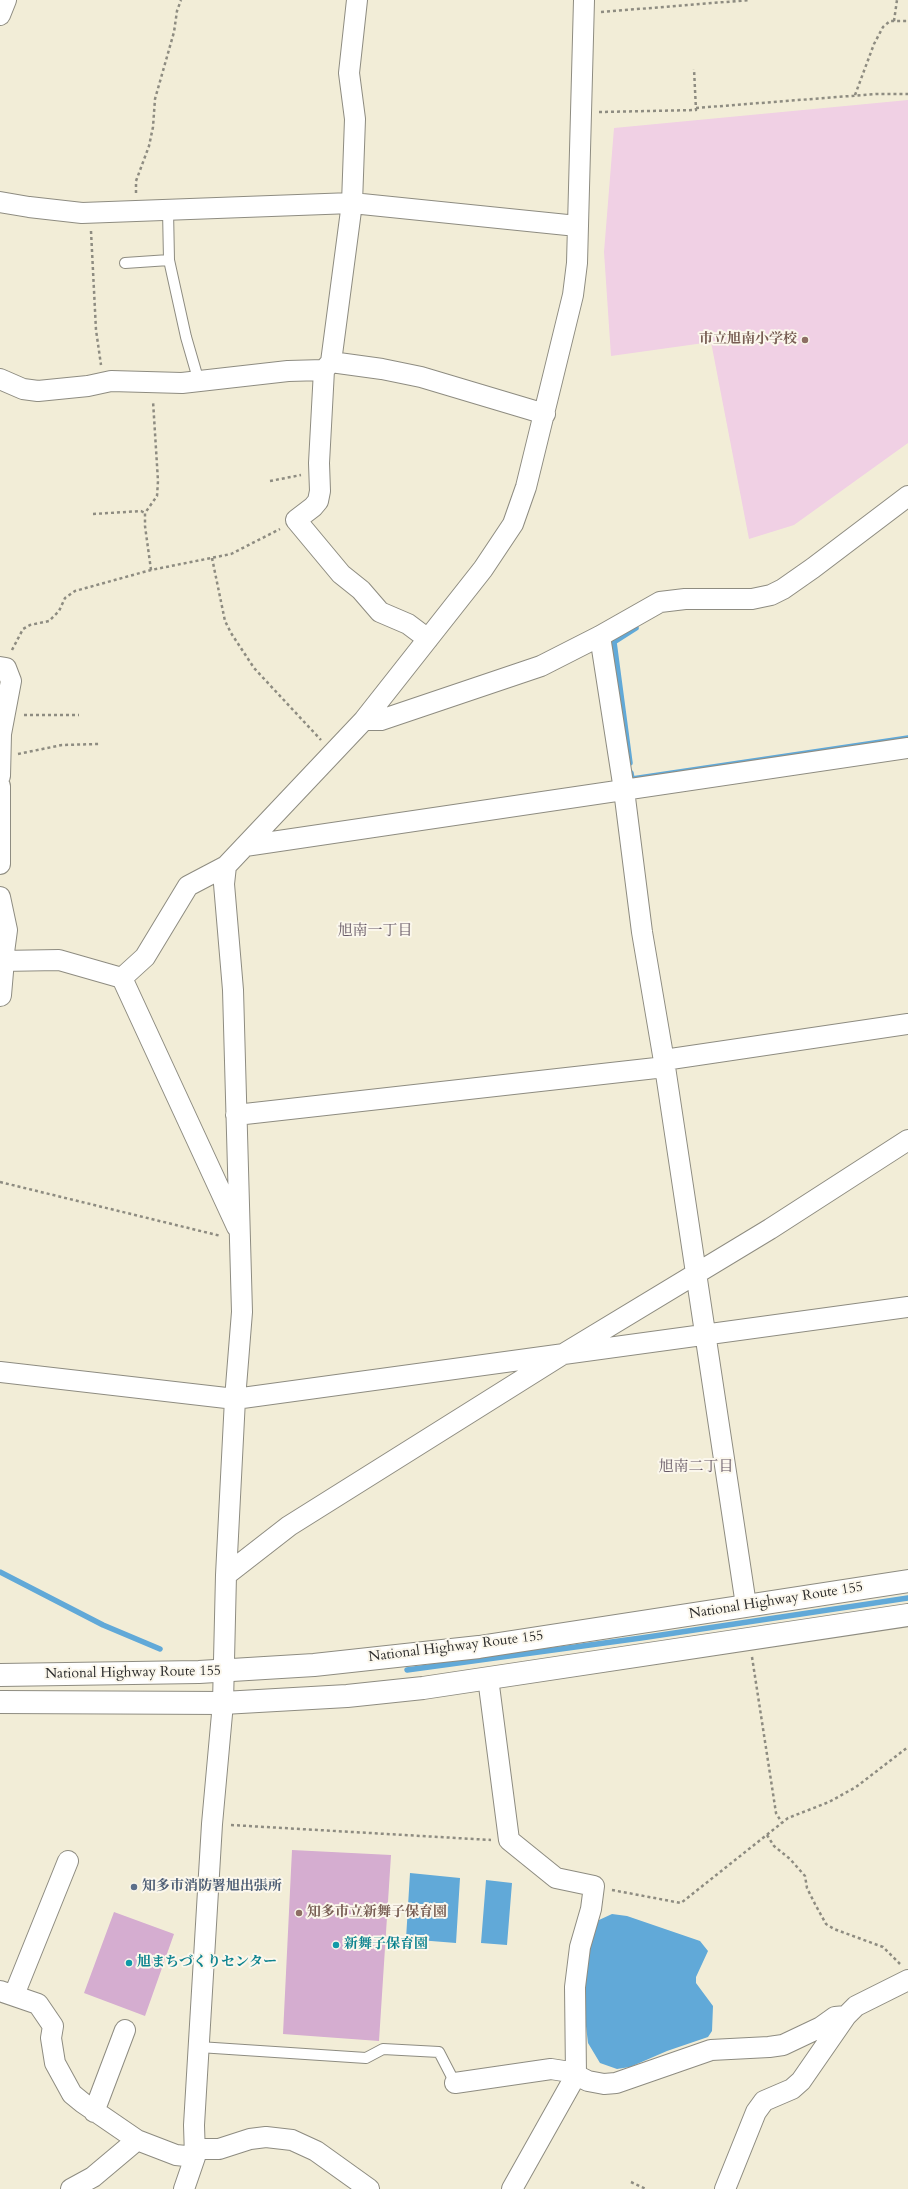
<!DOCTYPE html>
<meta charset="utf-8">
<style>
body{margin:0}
canvas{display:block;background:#f2edd7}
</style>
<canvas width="908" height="2189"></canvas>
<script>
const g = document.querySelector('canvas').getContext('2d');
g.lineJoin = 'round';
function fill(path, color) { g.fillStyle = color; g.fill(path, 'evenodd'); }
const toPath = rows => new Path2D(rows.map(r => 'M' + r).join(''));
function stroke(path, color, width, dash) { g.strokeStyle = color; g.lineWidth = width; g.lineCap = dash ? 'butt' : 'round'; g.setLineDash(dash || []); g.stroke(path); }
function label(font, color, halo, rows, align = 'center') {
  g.font = font + ' Cardo,"Noto Serif JP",serif'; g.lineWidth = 4; g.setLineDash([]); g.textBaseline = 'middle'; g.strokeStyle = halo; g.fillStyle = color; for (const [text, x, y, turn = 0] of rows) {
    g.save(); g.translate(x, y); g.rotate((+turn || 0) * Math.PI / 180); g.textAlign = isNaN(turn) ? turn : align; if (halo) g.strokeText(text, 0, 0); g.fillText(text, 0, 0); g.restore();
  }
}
fill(toPath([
 [908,100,908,443,794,525,749,539,711,342,611,356,604,252,614,128]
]), '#f0d0e4');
fill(toPath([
 [410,1873,460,1878,456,1943,406,1939],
 [486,1880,512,1883,507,1945,481,1943],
 [612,1914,627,1916,700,1941,708,1951,696,1977,696,1983,713,2006,712,2031,708,2037,667,2051,630,2067,617,2069,600,2063,588,2043,583,2001,588,1940,599,1920]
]), '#61a9d8');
stroke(toPath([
 [630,763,614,642,636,628],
 [631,773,632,779,908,738],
 [0,1572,103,1625,160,1649],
 [407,1670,641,1638,908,1598]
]), '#61a9d8', 5.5);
fill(toPath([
 [292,1850,391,1855,379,2041,283,2034],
 [114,1912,174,1934,145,2016,84,1993]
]), '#d5add0');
const lane = toPath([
 [168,210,169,260],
 [125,263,169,260,186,337,199,382],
 [199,2047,366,2058,383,2049,439,2052,455,2083]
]);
const street = toPath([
 [0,15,6,0],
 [0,202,29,207,82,213,352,203,577,226],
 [331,362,382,369,421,377,545,414],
 [324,370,319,463,320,491,318,501,313,507,296,520,341,574,361,590,380,612,408,624,428,639],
 [0,379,23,389,38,391,88,386,111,381,182,383,288,371,324,370,331,362,352,203,355,119,349,73,357,0],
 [600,636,624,790,642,932,665,1067,746,1605],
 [0,667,6,668,11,681,1,734,0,776],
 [364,720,381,720,541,666,600,636,660,602,685,599,752,599,771,595,783,589,813,568,908,496],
 [0,786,0,864],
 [245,846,908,748],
 [0,897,7,930,3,960],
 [0,961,59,960,122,978],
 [122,978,145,957,188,886,226,866,364,720,483,569,513,524,526,487,573,295,577,263,584,0],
 [122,978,237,1227],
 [664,1060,908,1024],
 [236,1115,665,1067],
 [0,1372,235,1399,908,1307],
 [226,1575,289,1526,560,1356,770,1229,908,1140],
 [488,1678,509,1840,556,1878,594,1886,591,1909,580,1947,575,1987,576,2075,512,2189],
 [0,1991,38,2004,53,2026,51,2038,55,2063,72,2094,83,2103,137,2140,176,2155,195,2157],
 [14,1995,68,1861],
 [455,2083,551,2069,570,2072,588,2081,604,2084,616,2083,711,2050,769,2047,783,2045,821,2027,835,2017,846,2016],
 [94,2112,125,2030],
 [195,2149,219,2149,250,2139,266,2137,292,2140,316,2151,369,2189],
 [71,2189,93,2177,137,2140],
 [184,2189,195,2157,194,2125,212,1824,223,1703,226,1575,235,1399,242,1312,233,990,224,884,226,866],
 [725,2189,756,2112,764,2101,792,2089,801,2081,846,2016,856,2006,908,1980]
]);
const secondary = toPath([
 [0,995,3,960]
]);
const highway = toPath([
 [0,1675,199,1672,314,1665,479,1647,908,1581],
 [0,1702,223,1703,347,1696,423,1688,908,1615]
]);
stroke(lane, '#8e8c81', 12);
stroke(street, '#8e8c81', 22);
stroke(secondary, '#8e8c81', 24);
stroke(highway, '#8e8c81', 24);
stroke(toPath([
 [601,12,750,0],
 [894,21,897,0],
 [855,95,874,44,883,27,890,21,908,21],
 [696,108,876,94,908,94],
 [599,112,696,110,694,69],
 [136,193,136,181,149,146,153,127,155,99,174,32,177,11,181,0],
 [91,231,96,330,101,365],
 [270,481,301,475],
 [93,514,141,511,145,513],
 [212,558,225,621,231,633,254,668,321,740],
 [151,570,145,526,145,513,157,496,158,481,153,401],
 [12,650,23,629,30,625,49,621,59,611,65,598,75,591,151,570,231,554,280,529],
 [24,715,79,715],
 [18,754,62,745,99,744],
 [0,1182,221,1236],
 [752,1657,776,1813,782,1823],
 [231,1825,491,1840],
 [767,1835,774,1846,790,1859,805,1876,807,1888,815,1904,826,1924,834,1929,883,1947,900,1964],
 [612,1890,681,1903,788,1818,829,1802,856,1787,908,1747],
 [631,2182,646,2189]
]), '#8e8c81', 2.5, [3, 3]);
stroke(lane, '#fff', 10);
stroke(street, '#fff', 20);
stroke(secondary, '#fff', 22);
stroke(highway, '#fff', 22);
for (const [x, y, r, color] of [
 [805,340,4,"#8d6e63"],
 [134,1887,4,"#5c6f8a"],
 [299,1913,4,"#8d6e63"],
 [336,1945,4,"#0f9aa8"],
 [129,1963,4,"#0f9aa8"]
]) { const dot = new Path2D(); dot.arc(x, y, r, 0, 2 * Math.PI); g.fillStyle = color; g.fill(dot); stroke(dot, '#fbf7ec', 1.5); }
label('bold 14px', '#785e54', '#fbf7ec', [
 ["市立旭南小学校",797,340],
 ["知多市立新舞子保育園",307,1913,"left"]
], 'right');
label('14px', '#2b2b2b', '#fbf7ec', [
 ["National Highway Route 155",776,1601,-9],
 ["National Highway Route 155",456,1647,-7],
 ["National Highway Route 155",133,1673,-1]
]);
label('bold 14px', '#4e5e75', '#fbf7ec', [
 ["知多市消防署旭出張所",142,1887]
], 'left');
label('bold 14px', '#0d838f', '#fbf7ec', [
 ["新舞子保育園",344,1945],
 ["旭まちづくりセンター",137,1963]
], 'left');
label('15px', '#665865', '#fbf7ec', [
 ["旭南一丁目",375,932],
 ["旭南二丁目",696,1468]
]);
</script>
